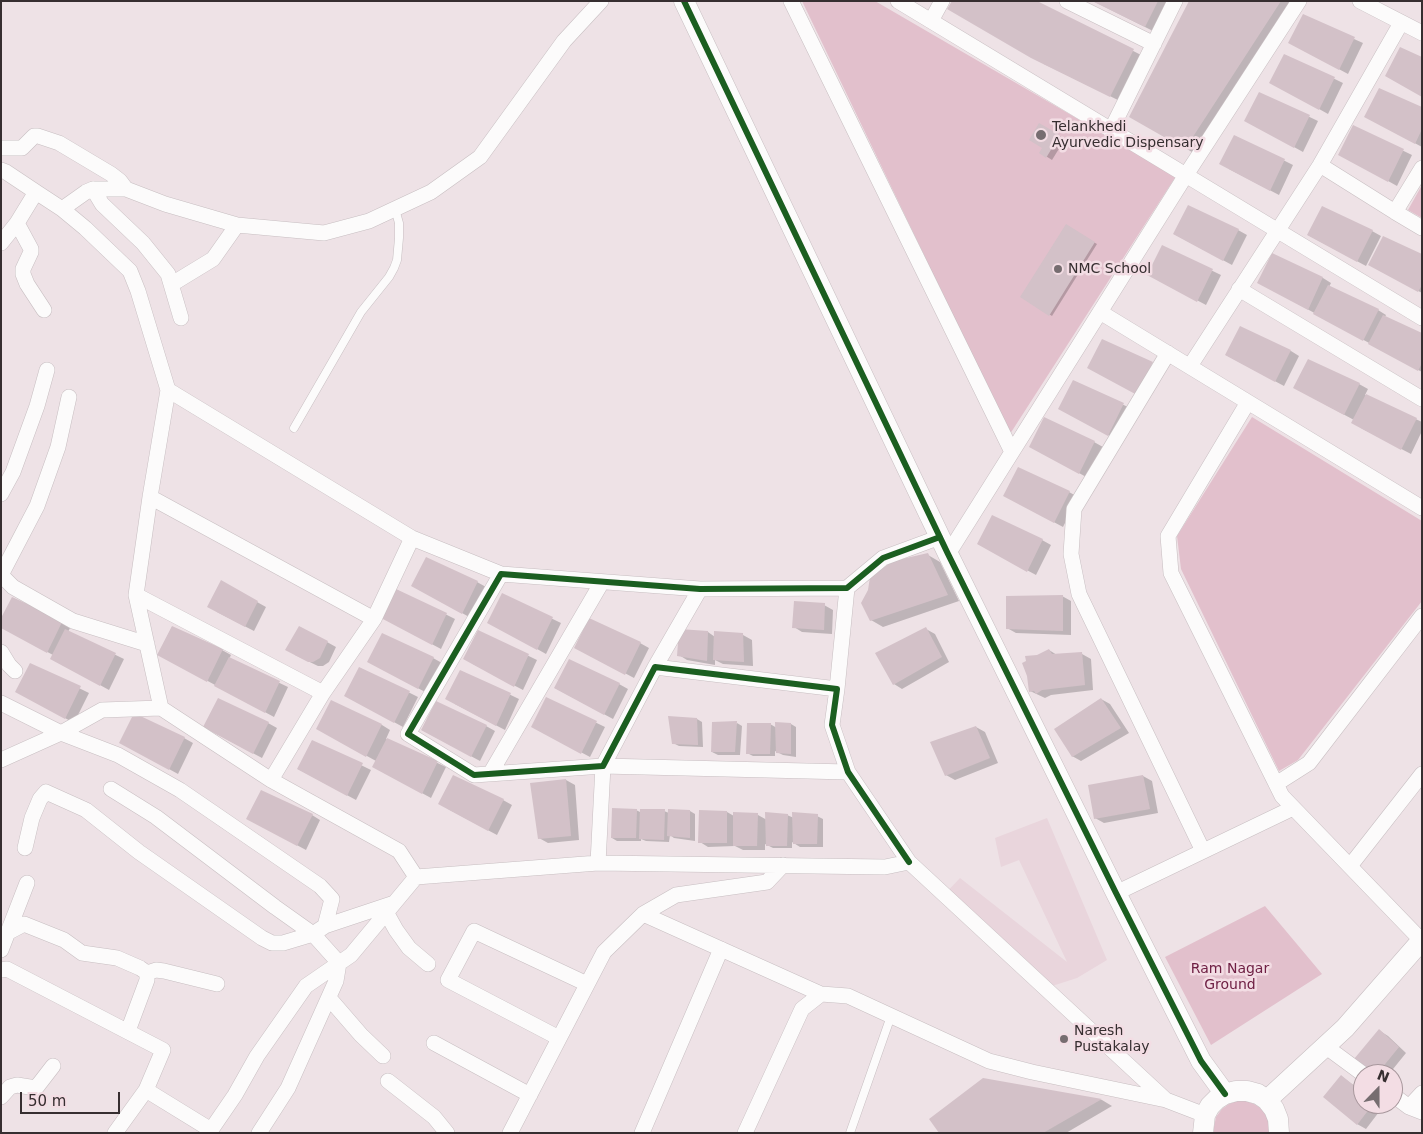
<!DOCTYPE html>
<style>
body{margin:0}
#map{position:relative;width:1423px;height:1134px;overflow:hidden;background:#eee2e6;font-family:"DejaVu Sans",sans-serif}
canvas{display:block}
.frame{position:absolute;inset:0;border:2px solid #362e30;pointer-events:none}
.north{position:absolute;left:1353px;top:1064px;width:50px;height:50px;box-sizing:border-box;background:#f3dde4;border:1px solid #a7979c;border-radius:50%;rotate:22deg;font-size:14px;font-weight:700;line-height:20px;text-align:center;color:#362e30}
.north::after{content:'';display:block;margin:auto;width:18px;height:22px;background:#766d70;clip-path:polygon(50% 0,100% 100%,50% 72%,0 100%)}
.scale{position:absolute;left:20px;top:1092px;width:100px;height:22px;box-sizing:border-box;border:2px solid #362e30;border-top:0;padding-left:6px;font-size:15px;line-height:18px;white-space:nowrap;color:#362e30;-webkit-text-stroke:4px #f3dde4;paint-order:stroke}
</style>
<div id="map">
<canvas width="1423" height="1134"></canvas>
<div class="frame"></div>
<div class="north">N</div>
<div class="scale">50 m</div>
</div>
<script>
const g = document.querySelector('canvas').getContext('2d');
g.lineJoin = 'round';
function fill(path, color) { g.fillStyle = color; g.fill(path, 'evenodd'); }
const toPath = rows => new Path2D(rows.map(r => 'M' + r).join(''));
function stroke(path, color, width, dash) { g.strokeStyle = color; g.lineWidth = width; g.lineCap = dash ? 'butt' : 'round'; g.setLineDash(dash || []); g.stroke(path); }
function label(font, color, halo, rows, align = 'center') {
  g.font = font + ' "DejaVu Sans",sans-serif'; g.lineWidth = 5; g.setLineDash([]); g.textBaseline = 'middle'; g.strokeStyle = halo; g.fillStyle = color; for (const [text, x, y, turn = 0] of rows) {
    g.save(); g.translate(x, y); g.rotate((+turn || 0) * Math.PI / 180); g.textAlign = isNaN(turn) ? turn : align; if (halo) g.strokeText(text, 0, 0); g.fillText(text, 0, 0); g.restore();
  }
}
fill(toPath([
 [1047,818,1107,960,1077,978,1049,987,940,899,960,878,1067,962,1019,860,1001,867,995,838]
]), '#e9d5dc');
fill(toPath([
 [802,1,875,1,1176,176,1010,434],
 [1422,185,1422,218,1408,210],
 [1252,417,1422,521,1422,601,1298,760,1279,771,1181,569,1177,536],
 [1265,906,1322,974,1211,1045,1165,957],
 [1237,1101,1246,1101,1254,1104,1262,1109,1267,1116,1270,1125,1270,1133,1214,1133,1214,1127,1216,1117,1222,1109,1229,1104]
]), '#e2c0cc');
fill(toPath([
 [1035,1,1145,57,1122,102,1044,64],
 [1093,1,1173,1,1157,33],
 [1191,1,1297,1,1197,155,1131,116],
 [1354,39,1363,43,1348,74,1290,43],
 [1285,55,1343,83,1328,114,1271,82],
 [1259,93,1318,121,1303,152,1254,125],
 [1422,109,1422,147,1366,117],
 [1039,124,1065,139,1052,160,1041,153,1044,147],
 [1354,127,1412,155,1397,186,1340,154],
 [1235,136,1293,165,1279,195,1229,169],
 [1066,226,1097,244,1052,316,1022,296],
 [1238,230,1247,235,1232,265,1174,234],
 [1372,231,1381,236,1366,266,1308,235],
 [1163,247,1221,275,1206,305,1157,279],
 [1273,255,1323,278,1331,283,1329,287,1378,310,1386,315,1385,317,1422,334,1422,372,1267,287],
 [1422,255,1422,293,1378,269],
 [1291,351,1299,356,1284,386,1226,355],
 [1074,381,1132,409,1117,440,1068,413],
 [1359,384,1368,389,1365,395,1422,422,1422,431,1411,454,1361,428,1354,420,1304,393],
 [1094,442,1103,447,1088,478,1039,451],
 [1069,492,1078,497,1063,527,1005,496],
 [1042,540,1051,545,1036,575,978,544],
 [928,555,940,562,959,601,883,627,871,620],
 [221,582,266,607,254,631,217,612],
 [477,582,486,587,471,618,413,586],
 [397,590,455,619,441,649,392,623],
 [503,595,561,623,546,654,489,622],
 [1062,596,1071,601,1071,635,1016,633,1007,628],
 [13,598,71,626,68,632,124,659,109,690,51,658,53,655,1,627],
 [824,605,833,610,832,634,802,632,794,627],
 [172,627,222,650,231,655,229,659,288,687,274,717,158,654],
 [300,627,336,647,329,662,323,666,318,666,295,655],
 [926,629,935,634,949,662,902,689,894,684],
 [479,632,537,660,523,690,473,664],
 [708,632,715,637,743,635,752,640,753,666,723,664,715,660,715,665,687,660,679,655],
 [640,643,649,648,634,678,576,647],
 [1049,650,1057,655,1082,654,1091,659,1093,690,1051,695,1045,698,1030,691],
 [433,658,442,663,427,693,369,662],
 [30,664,89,693,74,723,25,696],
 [360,668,418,697,403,727,346,696],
 [461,671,519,699,505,730,455,704],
 [619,684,628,689,613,719,555,688],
 [547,699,605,727,590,757,541,731],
 [1101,699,1110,704,1129,733,1081,761,1072,756],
 [697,719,702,722,703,747,679,746,673,743],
 [268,723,277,728,262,758,213,732],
 [737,723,742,726,740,755,718,755,712,752],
 [770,724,777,728,791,724,796,727,796,757,783,755,775,751,775,756,753,756,747,753],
 [382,725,390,730,386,739,446,767,431,798,374,767,376,761,318,729],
 [486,726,495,731,480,761,422,730],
 [976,727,985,732,998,763,955,780,946,775],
 [184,738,193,743,178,774,120,742],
 [312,741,371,770,356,800,298,769],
 [1143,776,1152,781,1158,813,1104,823,1095,818],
 [566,780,575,785,579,840,548,843,539,838,532,784],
 [503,800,512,805,497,835,448,809],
 [636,810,642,813,664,811,669,813,690,811,695,814,695,841,674,838,670,835,669,842,646,841,641,839,641,841,617,841,612,838],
 [727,812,734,816,734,813,758,815,767,820,787,815,794,818,817,816,823,819,823,847,800,847,792,842,792,848,773,848,765,844,765,850,743,850,735,846,708,847,700,842],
 [312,815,320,820,306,850,248,819],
 [1380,1031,1388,1036,1406,1053,1389,1074,1373,1074],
 [1341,1076,1363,1092,1363,1104,1377,1104,1382,1108,1366,1129,1357,1124],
 [983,1080,1102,1100,1112,1106,1066,1133,940,1133]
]), '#0003');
fill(toPath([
 [952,1,1037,1,1134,49,1110,97,1031,58,947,9],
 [1092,1,1158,1,1145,27],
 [1189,1,1281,1,1185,149,1129,117],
 [1303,14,1355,37,1339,70,1288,43],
 [1400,47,1422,57,1422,97,1385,76],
 [1284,54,1335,77,1319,110,1269,83],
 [1379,88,1422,107,1422,129,1415,144,1364,117],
 [1259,92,1310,115,1294,148,1244,121],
 [1039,123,1060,135,1046,158,1039,153,1042,148,1029,140],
 [1353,125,1404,149,1388,182,1338,155],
 [1234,135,1285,159,1270,191,1219,164],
 [1188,205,1239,229,1223,261,1173,234],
 [1322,206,1373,230,1357,262,1307,235],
 [1066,224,1095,242,1049,316,1020,297],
 [1383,236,1422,254,1422,285,1418,292,1368,265],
 [1162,245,1213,269,1197,302,1147,275],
 [1272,253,1323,277,1308,310,1257,283],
 [1328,285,1379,309,1363,341,1313,314],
 [1383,315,1422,333,1422,363,1418,371,1368,344],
 [1240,326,1291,350,1275,382,1225,355],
 [1102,339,1153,362,1137,395,1087,368],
 [1308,359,1360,383,1344,415,1293,388],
 [1073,380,1124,403,1108,436,1058,409],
 [1366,394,1417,418,1401,450,1351,423],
 [1044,417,1095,441,1079,474,1029,447],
 [1018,467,1070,491,1054,523,1003,496],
 [992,515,1043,539,1027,572,977,544],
 [928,553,948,595,870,621,861,603,868,590,870,577,893,561],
 [426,557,478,581,462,614,411,586],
 [221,580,258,601,245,627,207,607],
 [396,589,447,613,432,645,381,618],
 [502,593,553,617,537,650,487,623],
 [1063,595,1063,631,1006,629,1006,596],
 [12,597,63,620,47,653,1,628,1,618],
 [794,601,825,603,824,630,792,628],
 [589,618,641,642,625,675,574,648],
 [172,626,223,649,207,682,157,655],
 [299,626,328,641,320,658,313,662,308,662,285,650],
 [926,627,942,657,893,685,875,653],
 [65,629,116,653,100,686,50,659],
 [679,629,708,631,707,661,677,656],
 [478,630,529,654,514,687,463,659],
 [714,631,743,633,744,662,713,660],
 [382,633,434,657,418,689,367,662],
 [1049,649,1052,654,1082,652,1085,685,1042,690,1036,694,1034,691,1029,692,1027,676,1022,663,1026,661,1025,656,1037,655],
 [229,657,280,681,265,713,214,686],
 [569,659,620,683,604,715,554,688],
 [30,663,81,686,65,719,15,692],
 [359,667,410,691,394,723,344,696],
 [460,670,511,693,496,726,445,699],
 [546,697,597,721,581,754,531,727],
 [218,698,269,722,253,754,203,727],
 [1101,698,1121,728,1072,757,1054,729],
 [331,700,382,724,366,757,316,729],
 [436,701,487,725,471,757,421,730],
 [134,713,185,737,169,770,119,743],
 [668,716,697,718,698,745,672,744],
 [737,721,735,752,711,752,712,722],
 [775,722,791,723,791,754,776,753],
 [747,723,771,723,770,754,746,754],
 [976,726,990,758,945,776,930,742],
 [387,738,438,761,422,794,372,767],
 [312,740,363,763,347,796,297,769],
 [453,775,504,799,488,831,438,804],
 [1143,775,1150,809,1094,819,1088,785],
 [566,779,571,836,538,839,530,783],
 [261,790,313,814,297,846,246,819],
 [612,808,637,809,636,838,611,838],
 [640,809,665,809,664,840,639,839],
 [668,809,690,810,690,838,667,836],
 [699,810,727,811,727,843,698,843],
 [733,812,758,813,757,846,733,846],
 [765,812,788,814,787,846,766,846],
 [792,812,818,814,817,844,793,844],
 [1379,1029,1399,1047,1377,1074,1371,1074,1354,1059],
 [1341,1075,1363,1093,1363,1104,1373,1104,1357,1125,1323,1097],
 [983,1078,1102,1099,1043,1133,939,1133,929,1119]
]), '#d3c1c8');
const lane = toPath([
 [294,428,361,312,389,277,394,268,397,260,399,238,399,223,395,209],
 [850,1133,891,1016]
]);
const street = toPath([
 [791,1,1012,452],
 [898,1,1422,318],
 [1067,1,1154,44],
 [1360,1,1422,33],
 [931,21,942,1],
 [1111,130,1175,1],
 [1,148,22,148,34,136,38,136,59,143,111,174,120,181,126,189],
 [1320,165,1395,212],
 [1422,168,1395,212,1422,228],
 [1,170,6,172,36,192],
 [93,189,102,204,143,243,168,274,181,318],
 [17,223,31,249,31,252,23,269,23,274,27,284,44,310],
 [1,243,17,223,36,192,62,209],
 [172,284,213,259,237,225],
 [1239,289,1422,399],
 [1100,312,1422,508],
 [1168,353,1074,509,1071,554,1079,594,1203,851],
 [1190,366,1320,165,1401,23],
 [168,390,138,291,130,271,85,228,62,209,86,192,93,189,126,189,165,204,237,225,324,233,369,221,431,192,480,157,564,41,601,1],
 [69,397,58,447,37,506,1,575,13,587,73,621,147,644],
 [1248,402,1168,536,1171,573,1282,796,1421,940],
 [1,494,13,472,37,406,47,370],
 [150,497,168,390,412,538],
 [948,554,1186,175,1299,1],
 [136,595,323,693],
 [1,652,9,665,15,671],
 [655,667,700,589],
 [837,689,847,588],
 [1,703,61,733,102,710,161,708,271,780,399,851,416,877,598,863,885,867,909,862,1166,1100],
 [161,708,136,595,150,497,374,619],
 [1,760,61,733,118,755,180,790,320,886,332,899,325,926,313,934,283,943,272,943,262,938,139,852,86,810,46,792,40,799,32,818,25,848],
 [490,774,602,582],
 [271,780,323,693,374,619,412,538,501,574],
 [1276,784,1309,763,1422,616],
 [111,789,156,817,275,907,313,934,339,963,336,981,288,1088,259,1133],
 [909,862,848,772,832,725,837,689,655,667,603,766,474,775,408,734,501,574,700,589,847,588,883,558,940,537],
 [598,863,603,766,848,772],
 [1350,866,1422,774],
 [1116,893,1293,808],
 [386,912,396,930,409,948,428,964],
 [643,914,821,994],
 [325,926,394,903],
 [7,933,24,924,64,940,82,953,117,958,140,968,147,973,147,980,128,1031],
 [1,950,27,883],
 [1,970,7,969,163,1050,146,1090,115,1133],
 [147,973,156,970,164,971,217,984],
 [329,998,361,1035,383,1056],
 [559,1038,448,980,474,931,587,984],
 [434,1043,530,1095],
 [1325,1046,1363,1074],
 [388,1081,434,1117,447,1133],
 [146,1090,211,1130,235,1095,257,1056,306,986,351,955,416,877],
 [1393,1095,1409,1107,1422,1112],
 [1,1097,10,1087,17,1085,36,1088,53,1066],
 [1409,1107,1422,1093],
 [510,1133,604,952,643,914,676,895,767,882,783,865],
 [642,1133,721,949],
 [745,1133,802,1009,821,994,848,996,989,1061,1032,1072,1166,1100,1205,1115]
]);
const secondary = toPath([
 [684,1,948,554,1116,893,1201,1061,1225,1094],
 [1267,1100,1345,1028,1422,940],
 [1203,1133,1205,1115,1210,1106,1217,1099,1225,1094,1236,1091,1247,1091,1258,1094,1267,1100,1274,1109,1278,1119,1279,1133]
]);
stroke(lane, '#c7bec1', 9);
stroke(street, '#c7bec1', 16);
stroke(secondary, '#c7bec1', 21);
stroke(lane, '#fcfbfb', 8);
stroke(street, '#fcfbfb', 15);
stroke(secondary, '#fcfbfb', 20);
stroke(toPath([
 [684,1,948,554,1116,893,1201,1061,1225,1094],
 [909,862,848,772,832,725,837,689,655,667,603,766,474,775,408,734,501,574,700,589,847,588,883,558,940,537]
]), '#1b5e20', 6);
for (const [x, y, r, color] of [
 [1041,135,6,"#766d70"],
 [1058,269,5,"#766d70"],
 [1064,1039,5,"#766d70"]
]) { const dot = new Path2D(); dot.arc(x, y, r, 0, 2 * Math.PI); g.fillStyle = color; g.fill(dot); stroke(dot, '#f3dde4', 2); }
label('14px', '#362e30', '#f3dde4', [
 ["Telankhedi",1052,127],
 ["Ayurvedic Dispensary",1052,143],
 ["NMC School",1068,269],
 ["Naresh",1074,1031],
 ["Pustakalay",1074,1047]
], 'left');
label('14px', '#6f2044', '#f3dde4', [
 ["Ram Nagar",1230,969],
 ["Ground",1230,985]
]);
</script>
